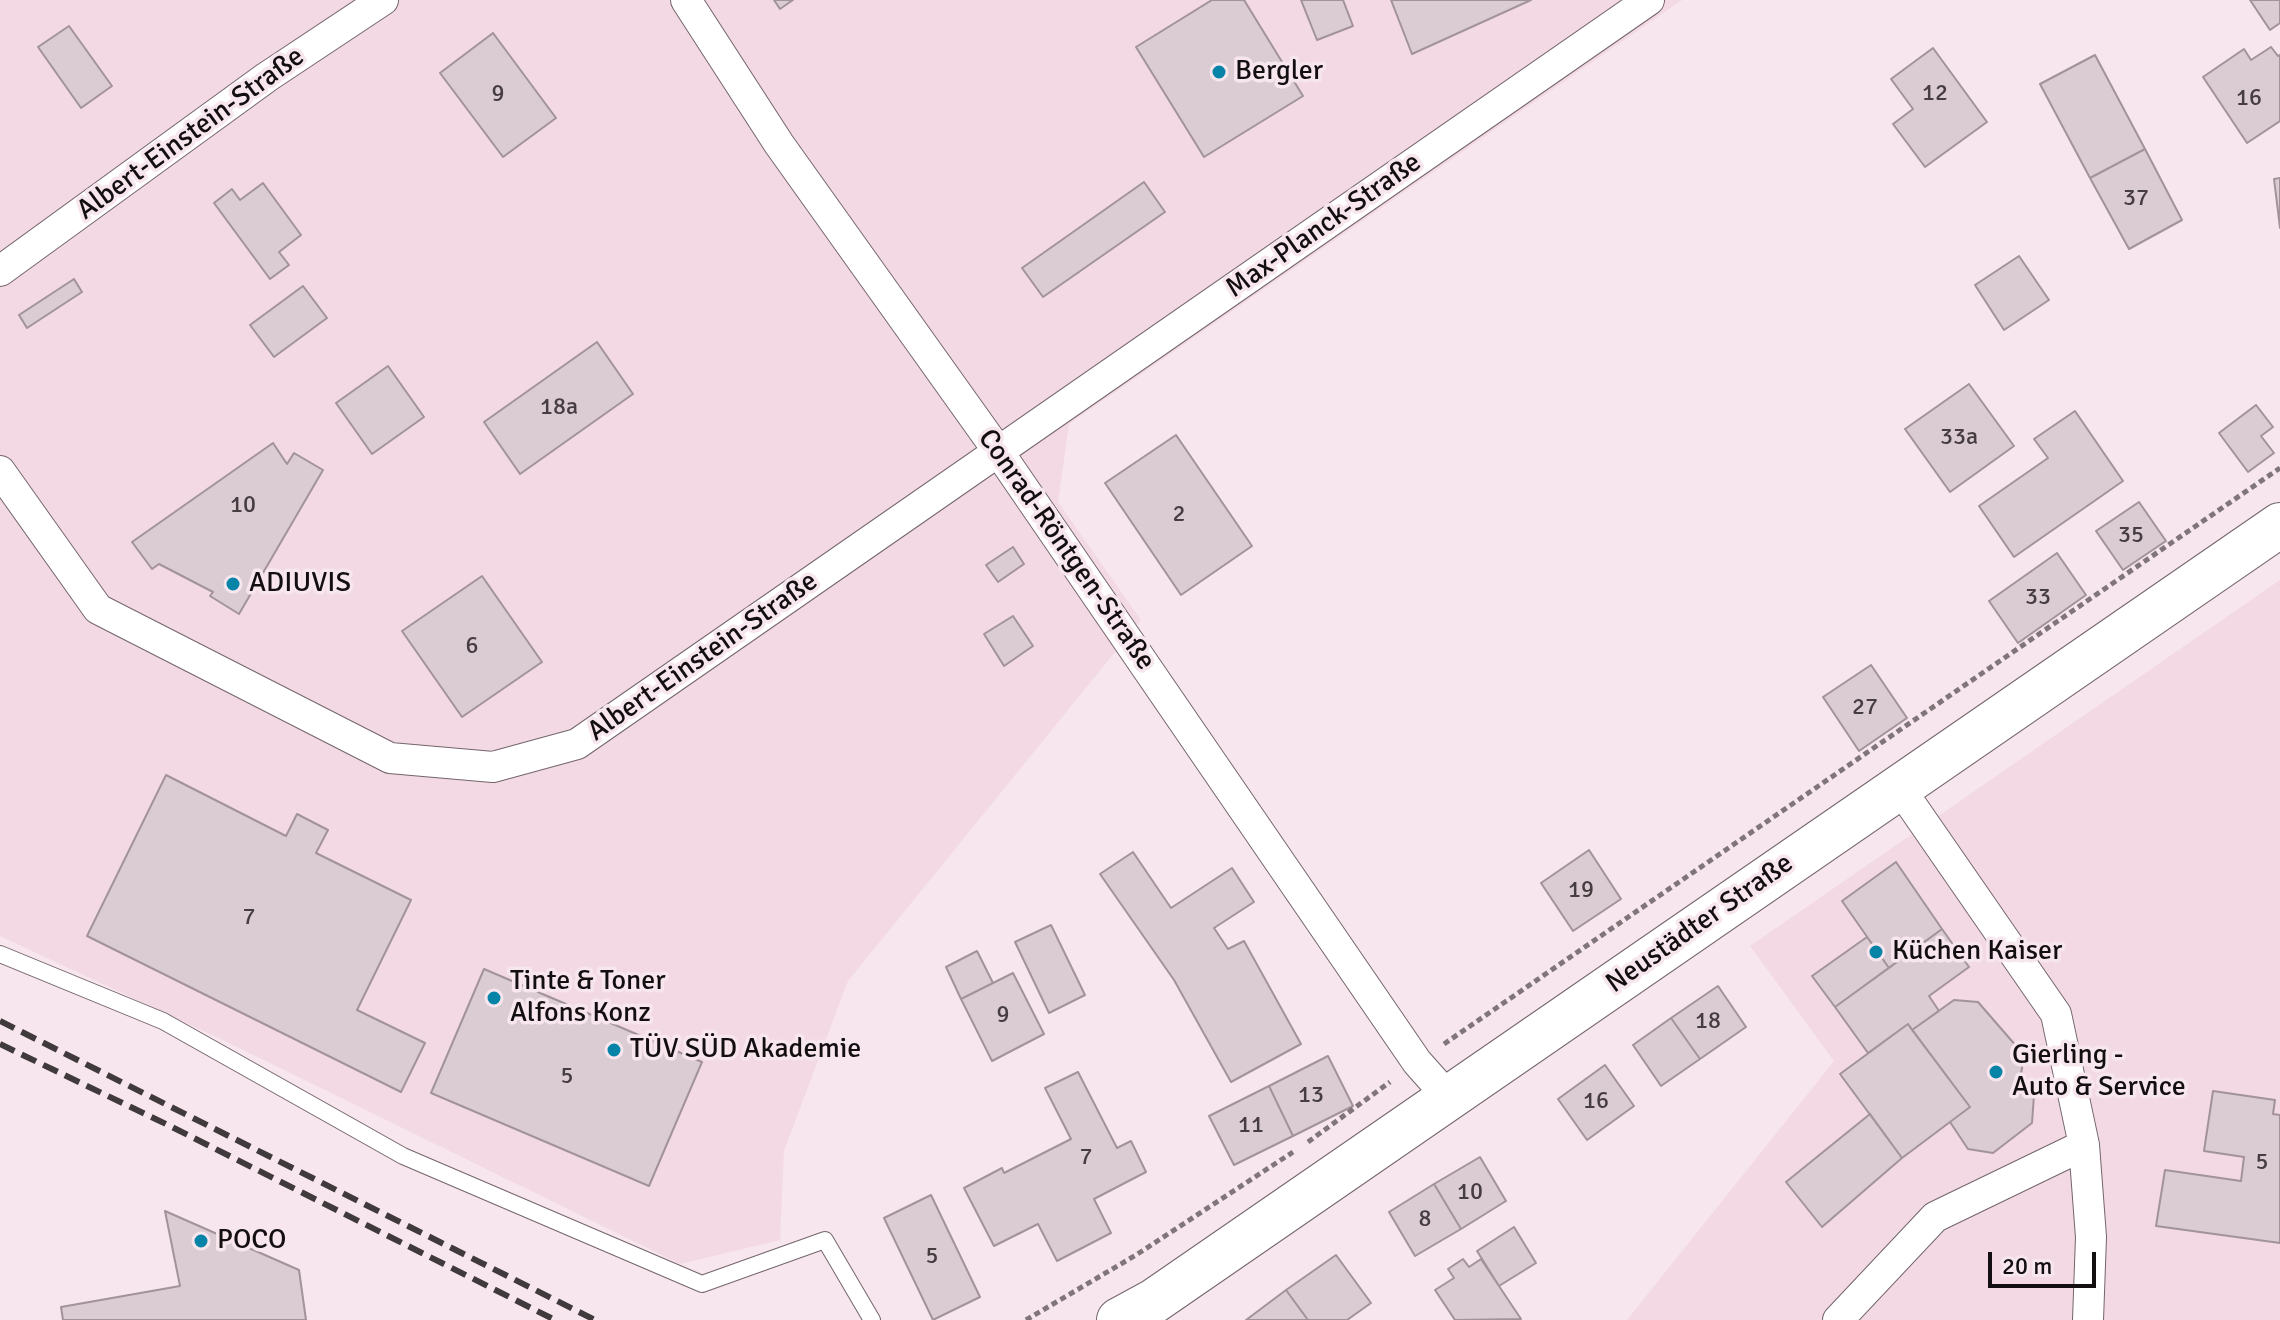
<!DOCTYPE html>
<meta charset="utf-8">
<style>
body{margin:0}
#map{position:relative;width:2280px;height:1320px;overflow:hidden;background:#f7e6ed;font-family:Signika,sans-serif}
canvas{display:block}
.scale{position:absolute;left:1988px;top:1252px;width:108px;height:36px;box-sizing:border-box;border:4px solid #130e10;border-top:0;padding-left:10px;font-size:24px;line-height:28px;white-space:nowrap;color:#130e10;-webkit-text-stroke:6px #f7e6ed;paint-order:stroke}
</style>
<div id="map">
<canvas width="2280" height="1320"></canvas>
<div class="scale">20 m</div>
</div>
<script>
const g = document.querySelector('canvas').getContext('2d');
g.lineJoin = 'round';
function fill(path, color) { g.fillStyle = color; g.fill(path, 'evenodd'); }
const toPath = rows => new Path2D(rows.map(r => 'M' + r).join(''));
function stroke(path, color, width, dash) { g.strokeStyle = color; g.lineWidth = width; g.lineCap = dash ? 'butt' : 'round'; g.setLineDash(dash || []); g.stroke(path); }
function label(font, color, halo, rows, align = 'center') {
  g.font = font + ' Signika,sans-serif'; g.lineWidth = 7; g.setLineDash([]); g.textBaseline = 'middle'; g.strokeStyle = halo; g.fillStyle = color; for (const [text, x, y, turn = 0] of rows) {
    g.save(); g.translate(x, y); g.rotate((+turn || 0) * Math.PI / 180); g.textAlign = isNaN(turn) ? turn : align; if (halo) g.strokeText(text, 0, 0); g.fillText(text, 0, 0); g.restore();
  }
}
fill(toPath([
 [0,0,1682,0,1069,424,1058,502,1141,620,848,981,784,1151,780,1240,680,1264,229,1043,0,936],
 [2280,580,2280,1320,1627,1320,1834,1061,1750,946]
]), '#f2d9e4');
const building = toPath([
 [774,0,793,0,780,9,774,0],
 [1212,0,1244,0,1303,96,1204,157,1136,47,1212,0],
 [1301,0,1343,0,1353,26,1317,40,1301,0],
 [1391,0,1531,0,1412,54,1391,0],
 [2250,0,2280,0,2280,23,2270,30,2250,0],
 [69,26,112,86,81,108,38,47,69,26],
 [493,33,556,118,503,157,440,73,493,33],
 [2271,47,2278,56,2280,55,2280,121,2247,143,2203,77,2244,49,2251,60,2271,47],
 [1933,48,1987,122,1925,167,1893,124,1913,109,1891,79,1933,48],
 [2095,55,2145,149,2090,178,2040,84,2095,55],
 [2145,149,2182,220,2129,249,2090,178,2145,149],
 [2280,178,2280,228,2274,179,2280,178],
 [1144,182,1165,212,1043,297,1022,268,1144,182],
 [263,183,301,235,279,252,289,265,270,279,214,203,232,189,240,200,263,183],
 [2019,256,2049,300,2004,330,1975,285,2019,256],
 [74,279,82,292,27,328,19,315,74,279],
 [303,286,327,318,274,357,250,325,303,286],
 [597,342,633,394,520,474,484,422,597,342],
 [388,366,424,417,372,454,336,403,388,366],
 [1969,384,2014,446,1950,492,1905,429,1969,384],
 [2256,405,2273,427,2261,436,2274,453,2248,472,2219,433,2256,405],
 [2075,411,2123,481,2014,557,1979,506,2048,458,2034,439,2075,411],
 [1176,435,1252,546,1181,595,1105,483,1176,435],
 [273,443,287,464,294,453,323,470,239,614,210,596,213,592,159,564,152,569,132,542,273,443],
 [2139,502,2166,541,2123,570,2096,531,2139,502],
 [1013,547,1024,564,998,582,986,565,1013,547],
 [2057,553,2086,595,2018,643,1989,601,2057,553],
 [482,576,542,662,462,717,402,631,482,576],
 [1013,616,1033,646,1004,666,984,634,1013,616],
 [1871,665,1907,718,1859,751,1823,697,1871,665],
 [166,775,286,836,297,814,328,830,316,853,411,900,357,1010,425,1043,401,1092,87,936,166,775],
 [1589,850,1621,899,1573,931,1541,883,1589,850],
 [1133,852,1171,908,1232,868,1254,902,1214,928,1228,949,1244,941,1301,1044,1231,1082,1174,980,1100,874,1133,852],
 [1896,862,1942,929,1889,968,1842,901,1896,862],
 [1051,925,1085,995,1049,1013,1015,942,1051,925],
 [1942,929,1969,967,1929,996,1939,1011,1912,1030,1908,1024,1868,1053,1835,1007,1942,929],
 [1867,937,1889,968,1835,1007,1812,976,1867,937],
 [977,951,993,983,961,999,946,967,977,951],
 [484,969,702,1062,649,1186,431,1093,484,969],
 [1013,973,1044,1034,992,1061,961,999,1013,973],
 [1718,986,1746,1027,1700,1059,1671,1018,1718,986],
 [1954,1000,1978,1002,2024,1055,2020,1081,2034,1095,2032,1123,1993,1153,1968,1149,1950,1122,1970,1107,1912,1030,1954,1000],
 [1671,1018,1700,1059,1661,1086,1633,1045,1671,1018],
 [1908,1024,1970,1107,1902,1158,1840,1074,1908,1024],
 [1328,1056,1353,1106,1293,1136,1269,1086,1328,1056],
 [1605,1065,1634,1106,1587,1140,1558,1099,1605,1065],
 [1078,1072,1117,1148,1131,1141,1146,1172,1094,1199,1111,1233,1057,1261,1038,1224,994,1246,964,1188,1002,1168,1004,1173,1071,1139,1045,1088,1078,1072],
 [1269,1086,1293,1136,1234,1165,1209,1116,1269,1086],
 [2213,1091,2275,1100,2273,1114,2280,1115,2280,1243,2156,1226,2165,1170,2241,1181,2244,1157,2204,1151,2213,1091],
 [1870,1114,1902,1158,1822,1227,1786,1182,1870,1114],
 [1480,1157,1506,1201,1461,1229,1434,1184,1480,1157],
 [1434,1184,1461,1229,1415,1256,1389,1212,1434,1184],
 [931,1195,980,1297,933,1320,884,1218,931,1195],
 [165,1211,299,1270,306,1320,63,1320,61,1307,180,1286,165,1211],
 [1514,1227,1536,1263,1499,1286,1477,1251,1514,1227],
 [1336,1255,1371,1303,1347,1320,1308,1320,1286,1290,1336,1255],
 [1463,1259,1469,1267,1481,1259,1521,1319,1455,1320,1435,1290,1454,1278,1448,1269,1463,1259],
 [1286,1290,1308,1320,1246,1320,1286,1290]
]);
fill(building, '#dbcbd2');
stroke(building, '#a2939a', 2);
const service = toPath([
 [0,954,163,1021,403,1156,702,1284,825,1240,872,1320]
]);
const minor = toPath([
 [686,0,779,144,998,451,1417,1062,1449,1098],
 [0,271,267,77,383,0],
 [0,471,98,609,390,758,493,767,577,744,1649,0],
 [1899,787,2056,1014,2084,1145,2091,1237,2088,1320],
 [1838,1320,1935,1217,2084,1145]
]);
const secondary = toPath([
 [1119,1320,1154,1301,2280,525]
]);
stroke(service, '#74656c', 18);
stroke(minor, '#74656c', 32);
stroke(secondary, '#74656c', 46);
stroke(toPath([
 [1444,1044,2280,468],
 [1308,1142,1390,1082],
 [1026,1320,1136,1255,1293,1152]
]), '#80767a', 5, [6, 4]);
stroke(service, '#fff', 16);
stroke(minor, '#fff', 30);
stroke(secondary, '#fff', 44);
stroke(toPath([
 [0,1021,595,1320],
 [0,1044,168,1125,555,1320]
]), '#413a3d', 6, [16, 8]);
for (const [x, y, r, color] of [
 [1219,72,8,"#0684a8"],
 [233,584,8,"#0684a8"],
 [1876,952,8,"#0684a8"],
 [494,998,8,"#0684a8"],
 [614,1050,8,"#0684a8"],
 [1996,1072,8,"#0684a8"],
 [201,1241,8,"#0684a8"]
]) { const dot = new Path2D(); dot.arc(x, y, r, 0, 2 * Math.PI); g.fillStyle = color; g.fill(dot); stroke(dot, '#f7e6ed', 3); }
label('24px', '#453d40', null, [
 ["12",1935,94],
 ["9",498,95],
 ["16",2249,99],
 ["37",2136,199],
 ["18a",559,408],
 ["33a",1959,438],
 ["10",243,506],
 ["2",1179,515],
 ["35",2131,536],
 ["33",2038,598],
 ["6",472,647],
 ["27",1865,708],
 ["19",1581,891],
 ["7",249,918],
 ["9",1003,1016],
 ["18",1708,1022],
 ["5",567,1077],
 ["13",1311,1096],
 ["16",1596,1102],
 ["11",1251,1126],
 ["7",1086,1158],
 ["5",2262,1163],
 ["10",1470,1193],
 ["8",1425,1220],
 ["5",932,1257]
]);
label('28px', '#130e10', '#f7e6ed', [
 ["Bergler",1235,72],
 ["ADIUVIS",249,584],
 ["Küchen Kaiser",1892,952],
 ["Tinte & Toner",510,982],
 ["Alfons Konz",510,1014],
 ["TÜV SÜD Akademie",630,1050],
 ["Gierling -",2012,1056],
 ["Auto & Service",2012,1088],
 ["POCO",217,1241]
], 'left');
label('28px', '#130e10', '#f7e6ed', [
 ["Albert-Einstein-Straße",191,134,-36],
 ["Max-Planck-Straße",1324,226,-35],
 ["Conrad-Röntgen-Straße",1066,550,55],
 ["Albert-Einstein-Straße",703,657,-35],
 ["Neustädter Straße",1700,924,-35]
]);
</script>
